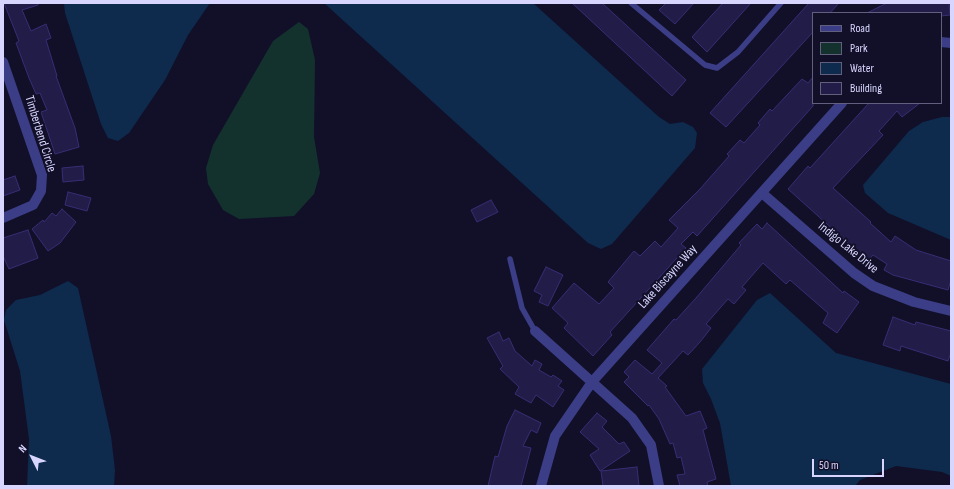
<!DOCTYPE html>
<style>
body{margin:0}
#map{position:relative;width:954px;height:489px;overflow:hidden;background:#121028;font-family:"Sofia Sans Condensed",sans-serif}
canvas{display:block}
.frame{position:absolute;inset:0;border:4px solid #d8d6ff;pointer-events:none}
.legend{position:absolute;left:812px;top:12px;width:130px;height:92px;box-sizing:border-box;background:#121028;border:1px solid #615f7e;margin:0;padding:5px 7px;list-style:none;font-size:12px;color:#d8d6ff}
.legend li{display:flex;align-items:center;gap:8px;height:20px}
.legend b{width:20px;border:1px solid #615f7e}
.north{position:absolute;left:12px;top:437px;width:40px;height:40px;-webkit-text-stroke:3px #121028;paint-order:stroke;rotate:312deg;font-size:11px;font-weight:700;line-height:16px;text-align:center;color:#d8d6ff}
.north::after{content:'';display:block;margin:auto;width:14px;height:18px;background:#d8d6ff;clip-path:polygon(50% 0,100% 100%,50% 72%,0 100%)}
.scale{position:absolute;left:812px;top:459px;width:72px;height:18px;box-sizing:border-box;border:2px solid #d8d6ff;border-top:0;padding-left:5px;font-size:12px;line-height:14px;white-space:nowrap;color:#d8d6ff;-webkit-text-stroke:3px #121028;paint-order:stroke}
</style>
<div id="map">
<canvas width="954" height="489"></canvas>
<div class="frame"></div>
<ul class="legend">
<li><b style="height:5px;background:#3b3d87"></b>Road</li>
<li><b style="height:11px;background:#13322e"></b>Park</li>
<li><b style="height:11px;background:#0e2a4d"></b>Water</li>
<li><b style="height:11px;background:#221c49"></b>Building</li>
</ul>
<div class="north">N</div>
<div class="scale">50 m</div>
</div>
<script>
const g = document.querySelector('canvas').getContext('2d');
g.lineJoin = 'round';
function fill(path, color) { g.fillStyle = color; g.fill(path, 'evenodd'); }
const toPath = rows => new Path2D(rows.map(r => 'M' + r).join(''));
function stroke(path, color, width, dash) { g.strokeStyle = color; g.lineWidth = width; g.lineCap = dash ? 'butt' : 'round'; g.setLineDash(dash || []); g.stroke(path); }
function label(font, color, halo, rows, align = 'center') {
  g.font = font + ' "Sofia Sans Condensed",sans-serif'; g.lineWidth = 4; g.setLineDash([]); g.textBaseline = 'middle'; g.strokeStyle = halo; g.fillStyle = color; for (const [text, x, y, turn = 0] of rows) {
    g.save(); g.translate(x, y); g.rotate((+turn || 0) * Math.PI / 180); g.textAlign = isNaN(turn) ? turn : align; if (halo) g.strokeText(text, 0, 0); g.fillText(text, 0, 0); g.restore();
  }
}
fill(toPath([
 [299,22,308,29,315,60,314,137,320,173,314,194,294,216,239,219,223,210,208,184,206,168,213,145,273,41]
]), '#13322e');
fill(toPath([
 [64,3,210,3,188,35,165,80,129,133,118,141,108,138,101,124,65,13],
 [324,3,533,3,659,117,670,124,683,122,693,127,697,133,695,148,612,244,601,249,588,243],
 [942,117,951,117,951,240,888,213,865,193,863,185,909,131,923,122],
 [68,281,78,288,111,436,115,470,114,486,27,486,29,439,20,371,4,320,6,310,16,300,40,295],
 [770,293,836,353,951,384,951,476,942,472,896,466,860,480,855,486,731,486,720,423,711,399,703,383,702,369,757,300]
]), '#0e2a4d');
const building = toPath([
 [4,3,38,3,38,5,22,10,31,31,46,24,51,38,46,40,57,76,56,76,75,128,79,147,55,154,41,112,47,110,40,93,36,94,29,78,16,43,19,41,4,3],
 [572,3,602,3,686,80,672,96,572,3],
 [666,3,694,3,675,24,659,10,666,3],
 [723,3,751,3,707,52,692,37,723,3],
 [809,3,839,3,830,13,813,13,813,32,726,127,710,113,809,3],
 [887,3,949,3,950,15,941,16,941,13,867,13,887,3],
 [813,77,813,106,697,236,693,232,681,244,686,248,610,332,612,335,593,356,564,328,568,323,552,308,574,283,599,304,614,288,608,282,634,251,640,256,655,241,661,247,678,228,669,220,700,189,729,156,727,154,740,140,744,143,760,125,758,123,770,109,772,111,802,79,808,83,813,77],
 [869,103,920,103,902,117,897,111,879,131,883,135,833,188,871,222,870,223,891,242,895,236,916,250,951,261,951,280,948,290,893,275,884,270,887,264,873,255,868,261,788,189,808,166,810,168,869,103],
 [83,166,84,180,63,182,62,168,83,166],
 [15,176,20,190,3,196,3,180,15,176],
 [68,192,91,198,87,211,65,205,68,192],
 [491,200,498,212,477,222,471,210,491,200],
 [62,209,76,222,60,243,48,251,32,229,43,220,44,222,52,213,56,216,62,209],
 [767,223,843,293,844,291,859,302,837,333,823,323,828,313,790,280,786,284,763,263,742,287,746,290,734,304,728,299,706,324,711,328,700,342,688,355,683,351,658,378,667,386,665,387,686,416,700,411,707,428,703,430,716,479,707,482,708,486,680,486,677,475,685,474,681,457,677,458,673,443,670,444,659,419,649,405,648,406,624,382,629,377,624,372,635,360,652,374,662,363,647,350,674,319,676,320,696,298,741,245,739,243,757,224,762,229,767,223],
 [28,230,38,258,9,269,3,256,3,238,28,230],
 [546,267,563,275,548,306,539,302,542,295,534,291,546,267],
 [893,317,915,325,916,322,951,331,951,352,948,361,901,346,900,351,883,345,893,317],
 [499,332,503,341,509,338,515,351,532,366,535,360,542,364,539,370,551,377,553,375,562,381,558,386,564,390,553,407,536,395,531,403,515,394,519,387,500,369,503,366,487,338,499,332],
 [515,410,541,423,537,433,531,430,523,446,531,448,521,486,488,486,495,456,498,457,507,426,515,410],
 [597,413,607,421,602,427,619,444,624,442,630,451,600,471,590,455,599,449,580,432,597,413],
 [637,467,639,486,603,486,601,471,637,467]
]);
fill(building, '#221c49');
stroke(building, '#372e75', 1);
stroke(toPath([
 [631,3,705,65,717,68,738,52,781,3],
 [510,259,522,308,535,331]
]), '#3b3d87', 5.5);
stroke(toPath([
 [941,42,951,43],
 [3,62,42,175,41,191,33,205,3,218],
 [762,193,854,273,873,286,914,302,951,311],
 [535,331,632,418,651,445,659,486],
 [541,486,555,436,592,382,842,103]
]), '#3b3d87', 10);
label('13px', '#d8d6ff', '#121028', [
 ["Timberbend Circle",40,134,73],
 ["Indigo Lake Drive",848,248,39],
 ["Lake Biscayne Way",668,277,-48]
]);
</script>
